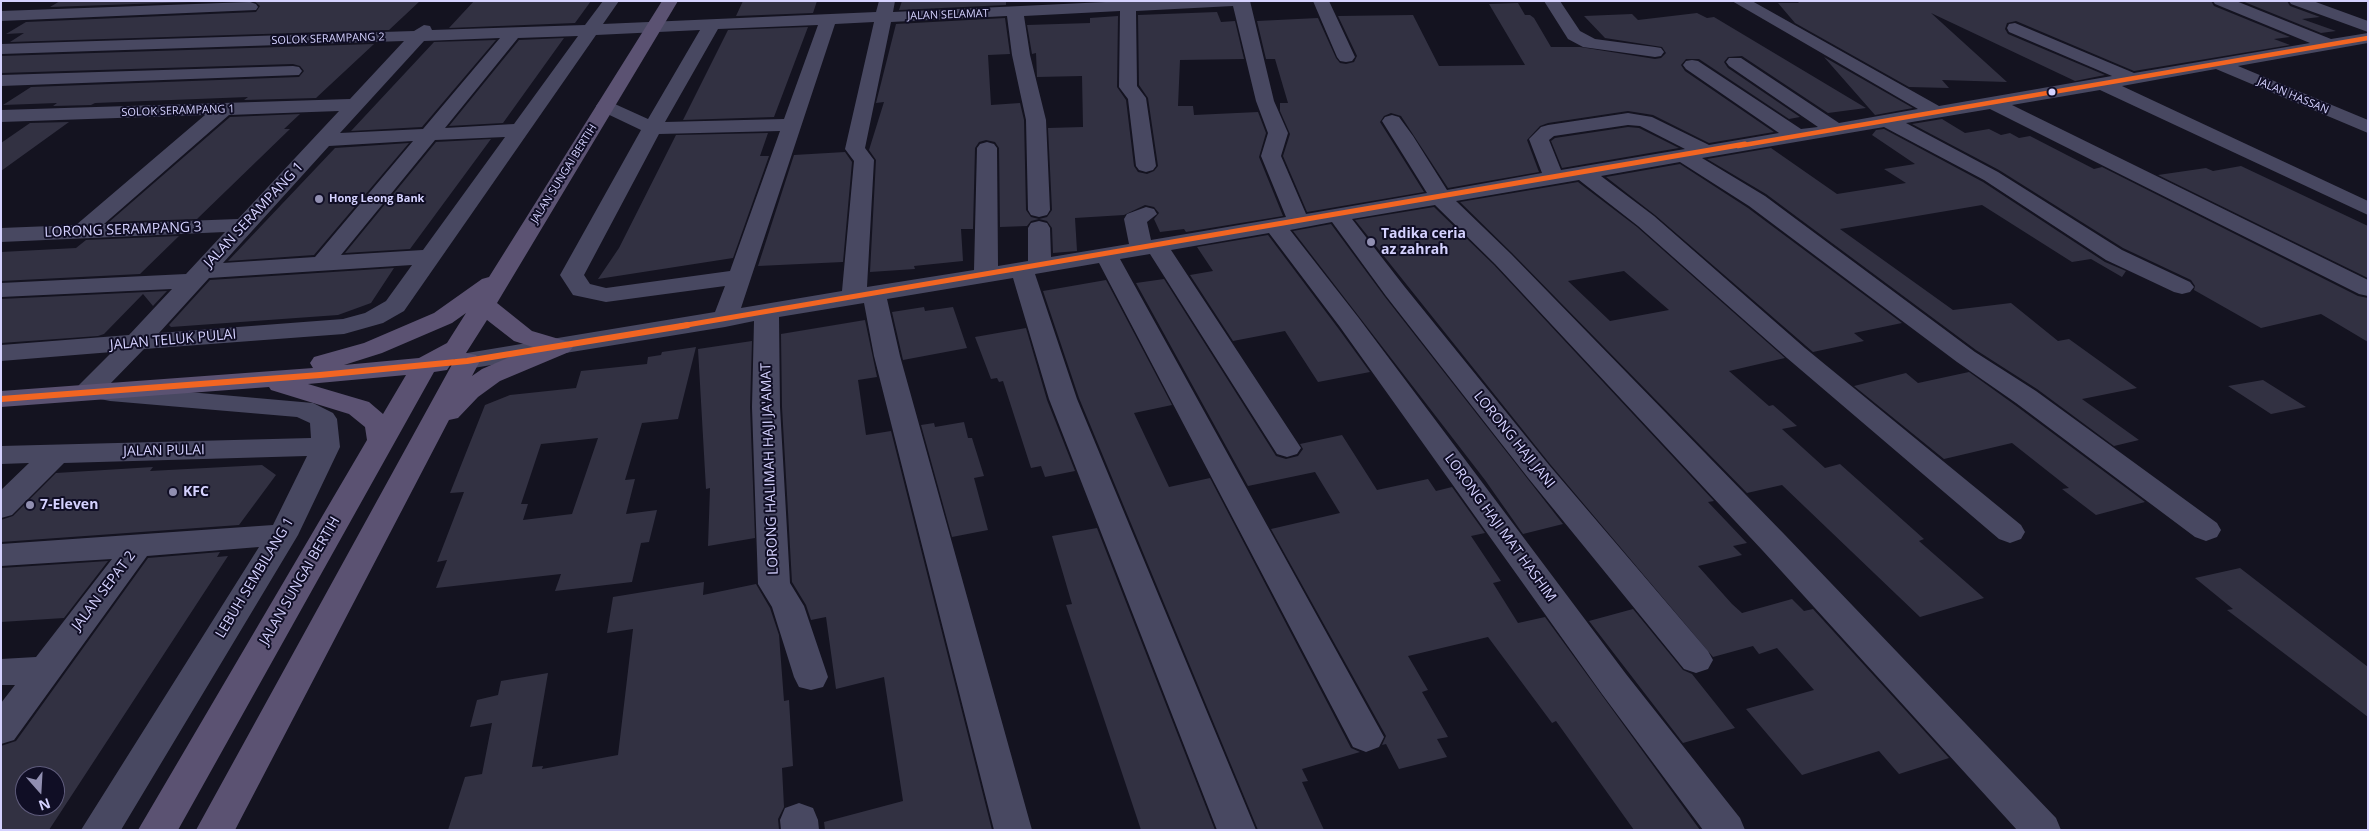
<!DOCTYPE html>
<style>
body{margin:0}
#map{position:relative;width:2369px;height:831px;overflow:hidden;background:#141320;font-family:"Open Sans",sans-serif}
canvas{display:block}
.frame{position:absolute;inset:0;border:2px solid #d5d2ff;pointer-events:none}
.north{position:absolute;left:15px;top:766px;width:50px;height:50px;box-sizing:border-box;background:#100e25;border:1px solid #5f5c7c;border-radius:50%;rotate:161deg;font-size:14px;font-weight:700;line-height:20px;text-align:center;color:#d5d2ff}
.north::after{content:'';display:block;margin:auto;width:18px;height:22px;background:#918fb1;clip-path:polygon(50% 0,100% 100%,50% 72%,0 100%)}
</style>
<div id="map">
<canvas width="2369" height="831"></canvas>
<div class="frame"></div>
<div class="north">N</div>
</div>
<script>
const g = document.querySelector('canvas').getContext('2d');
g.lineJoin = 'round';
function fill(path, color) { g.fillStyle = color; g.fill(path, 'evenodd'); }
const toPath = rows => new Path2D(rows.map(r => 'M' + r).join(''));
function stroke(path, color, width, dash) { g.strokeStyle = color; g.lineWidth = width; g.lineCap = dash ? 'butt' : 'round'; g.setLineDash(dash || []); g.stroke(path); }
function label(font, color, halo, rows, align = 'center') {
  g.font = font + ' "Open Sans",sans-serif'; g.lineWidth = 4; g.setLineDash([]); g.textBaseline = 'middle'; g.strokeStyle = halo; g.fillStyle = color; for (const [text, x, y, turn = 0] of rows) {
    g.save(); g.translate(x, y); g.rotate((+turn || 0) * Math.PI / 180); g.textAlign = isNaN(turn) ? turn : align; if (halo) g.strokeText(text, 0, 0); g.fillText(text, 0, 0); g.restore();
  }
}
fill(toPath([
 [60,1,219,1,50,7],
 [254,1,420,1,389,30,10,42,24,33,6,34,26,22,256,12,260,6],
 [474,1,504,2,591,1,575,23,449,28],
 [743,1,817,1,813,13,736,16],
 [902,1,1006,1,1006,5,899,10],
 [1797,1,2211,1,2214,6,2290,37,2274,39,2290,45,2134,71,2016,21,2007,23,2005,29,2008,34,2105,75,2075,81,1931,13,2007,82,1942,80,1949,88,1909,87,1795,23,1778,3,1799,3],
 [2242,1,2287,1,2290,6,2320,17,2302,19,2336,31,2321,33],
 [1518,3,1525,15,1530,15,1534,18,1551,47,1580,47,1655,59,1661,58,1666,53,1662,47,1605,38,1584,16,1632,14,1638,20,1697,13,1707,18,1714,17,1866,108,1828,113,1742,56,1728,57,1724,62,1728,68,1800,117,1789,119,1699,59,1686,59,1681,65,1685,71,1774,132,1709,143,1653,115,1628,111,1548,123,1540,126,1527,140,1539,172,1448,188,1401,116,1391,113,1384,116,1380,122,1424,192,1307,212,1283,156,1290,134,1280,111,1280,103,1288,103,1275,59,1266,59,1257,21,1318,18,1336,58,1340,63,1346,64,1354,62,1357,56,1338,16,1413,15,1439,66,1525,65,1489,4],
 [1217,12,1221,22,1235,21,1244,59,1180,60,1178,106,1193,106,1194,115,1258,112,1266,133,1259,157,1283,216,1186,232,1184,229,1160,232,1154,219,1159,213,1154,207,1145,205,1124,215,1075,218,1077,251,1053,253,1052,228,1047,221,1039,219,1031,221,1027,226,1000,227,999,148,995,142,986,140,979,142,975,148,973,229,961,229,963,261,914,266,915,269,870,272,876,160,869,150,884,102,876,103,896,24,1005,18,1010,54,988,55,991,105,1020,103,1024,120,1026,210,1031,217,1039,219,1047,217,1052,210,1048,128,1083,127,1082,76,1037,77,1036,53,1032,54,1027,25,1090,23,1090,18,1118,16,1117,87,1126,100,1134,166,1138,172,1147,174,1154,171,1158,166,1148,98,1139,85,1138,15],
 [808,27,774,117,683,120,728,30],
 [564,38,503,123,449,126,519,40],
 [496,40,422,127,351,131,434,42],
 [374,44,316,98,244,100,248,97,95,103,91,105,53,106,57,103,3,105,31,87,299,77,304,71,300,66,293,64,1,73,1,56],
 [1824,57,1913,108,1875,115],
 [300,114,284,129,290,129,197,219,109,222,230,117],
 [1942,119,1965,133,1989,129,2001,135,2010,133,2019,138,2030,136,2094,169,2102,167,2358,296,2368,298,2368,342,2321,314,2261,328,2194,290,2195,286,2191,280,2123,248,1999,170,1912,124],
 [69,122,1,171,1,143,30,123],
 [1628,127,1639,128,1679,148,1562,168,1551,141,1555,138],
 [1884,129,1983,182,2105,262,2126,271,2122,277,2091,259,2072,262,1982,205,1840,229,1953,310,2011,303,2058,341,2069,339,2137,388,2082,399,2139,440,2114,446,2037,389,1976,350,1766,194,1707,159,1771,148,1837,194,1906,183,1884,169,1915,164,1872,135,1876,130],
 [768,133,760,156,769,156,733,258,598,279,619,248,676,135],
 [491,139,410,249,345,253,436,142],
 [409,143,314,255,228,261,335,148],
 [845,152,852,162,843,262,758,266,794,155],
 [1680,164,1748,208,1902,323,1854,333,1864,341,1813,352,1655,215,1606,177],
 [2241,166,2368,226,2368,278,2158,175,2206,168,2213,171],
 [1578,182,1637,227,1785,358,1729,371,1769,406,1773,405,1797,426,1782,429,1825,468,1840,464,1924,539,1919,541,1984,598,1920,617,1782,485,1747,493,1512,253,1460,202],
 [1624,271,1669,310,1610,321,1568,281],
 [1434,207,1494,265,1714,501,1708,502,1747,543,1733,546,1742,555,1698,566,1732,604,1742,613,1792,599,1804,611,1813,609,1949,758,1899,774,1879,751,1802,775,1746,709,1814,690,1777,648,1759,654,1753,646,1713,657,1550,464,1355,220],
 [1331,224,1385,297,1563,524,1523,534,1485,480,1293,231],
 [1268,235,1338,328,1370,372,1318,382,1285,331,1233,341,1190,275,1213,271,1197,247],
 [179,236,140,274,1,281,1,252,76,248,86,240],
 [394,268,371,303,338,315,171,327,169,325,210,280],
 [1164,279,1276,456,1286,459,1298,456,1303,449,1300,444,1342,435,1377,490,1428,479,1436,491,1452,487,1485,533,1471,536,1501,581,1493,583,1518,623,1545,617,1700,830,1634,830,1556,721,1552,723,1488,637,1408,656,1428,690,1422,692,1448,737,1437,739,1447,757,1399,769,1386,744,1382,745,1386,736,1271,529,1340,513,1315,472,1248,486,1136,283],
 [1106,280,1172,405,1134,413,1169,487,1210,478,1351,748,1360,752,1302,769,1308,781,1302,782,1324,830,1258,830,1079,398,1043,291],
 [167,291,153,306,143,294,104,334,98,336,1,343,1,299],
 [924,307,925,311,953,307,967,348,903,360,892,312],
 [865,320,877,377,858,380,866,435,891,431,992,830,825,830,824,822,903,801,884,677,836,689,826,617,811,620,806,605,792,582,782,407,781,334],
 [1026,328,1047,400,1075,471,1045,477,1041,466,1031,468,1003,381,999,382,997,378,991,379,975,337],
 [752,341,750,407,755,538,708,546,710,488,706,489,698,349],
 [696,347,678,419,642,423,625,480,635,479,626,514,657,510,649,542,641,543,632,582,555,591,561,574,436,588,447,560,437,562,464,492,450,493,485,405,510,395,576,388,581,371,647,364,648,357,661,355,662,352],
 [598,438,572,514,523,520,528,504,521,504,541,444],
 [1969,372,2015,405,2145,502,2096,515,2062,489,2069,488,2012,443,1944,459,1854,386,1906,373,1918,383],
 [2263,380,2306,407,2271,414,2228,386],
 [964,422,968,438,972,438,984,476,974,478,988,530,952,537,921,425,934,423,935,427],
 [262,465,276,475,239,525,1,542,1,520,13,516,56,473,153,467,150,471],
 [1097,528,1215,830,1141,830,1066,605,1072,604,1052,536],
 [220,552,217,557,228,556,49,830,1,830,1,746,16,741,148,558],
 [25,776,55,776,55,806,25,806],
 [108,561,64,618,1,622,1,568],
 [2240,568,2368,667,2368,717,2227,610,2233,609,2195,578],
 [704,582,703,595,756,584,770,608,779,635,784,701,789,700,793,766,782,768,784,807,778,819,779,830,448,830,465,777,482,774,492,723,470,727,477,700,498,695,501,681,548,673,532,767,543,766,542,769,618,755,633,629,607,633,613,597],
 [1633,609,1683,670,1692,674,1735,728,1683,743,1589,621]
]), '#323142');
fill(toPath([
 [603,1,619,1,603,24,876,12,879,1,895,1,893,12,1127,1,1250,1,1274,101,1288,133,1281,156,1306,214,1427,193,1382,121,1385,117,1392,115,1399,117,1413,136,1447,190,1542,173,1529,139,1541,127,1548,125,1628,113,1652,117,1709,145,1779,133,1686,69,1683,65,1686,61,1692,60,1698,61,1801,129,1818,127,1729,66,1726,62,1729,58,1741,58,1839,123,1918,109,1732,1,1752,1,1939,106,2112,76,2009,32,2007,28,2009,24,2015,23,2134,73,2310,43,2215,4,2213,1,2236,1,2331,39,2368,33,2368,43,2238,66,2368,120,2368,133,2216,69,2122,86,2368,201,2368,215,2100,90,2012,105,2368,280,2368,296,2359,294,1990,109,1906,123,1998,172,2122,250,2190,282,2194,287,2190,292,2182,294,2174,292,2106,260,1984,180,1884,127,1702,158,1765,196,1975,352,2036,391,2217,523,2221,530,2217,537,2206,541,2195,537,2016,403,1957,362,1749,206,1680,162,1601,176,1654,216,1805,348,2021,525,2025,532,2021,539,2010,543,1999,539,1787,358,1638,226,1579,180,1456,201,1511,254,1785,535,2056,818,2061,830,2017,830,1763,551,1495,264,1435,205,1352,219,1404,286,1549,465,1708,651,1713,660,1708,669,1696,673,1684,669,1529,479,1386,296,1332,222,1290,230,1358,317,1626,674,1740,818,1745,830,1703,830,1602,694,1340,327,1269,233,1171,250,1301,448,1297,454,1287,457,1277,454,1150,254,1120,259,1384,737,1379,747,1366,752,1353,747,1099,263,1035,274,1077,399,1256,830,1217,830,1049,399,1013,278,887,299,900,356,1032,830,994,830,874,356,864,303,779,317,780,407,790,583,804,606,828,677,823,687,811,690,799,687,794,677,772,607,758,584,752,407,754,321,725,327,467,369,458,367,454,361,458,355,467,353,715,312,725,286,606,302,573,295,560,275,641,130,599,110,596,106,599,102,606,100,648,119,700,30,596,35,404,311,383,323,344,334,144,349,109,385,313,403,333,413,337,419,340,447,298,535,121,830,81,830,259,547,147,556,14,740,1,744,1,703,15,685,1,685,1,659,36,657,112,559,1,566,1,544,273,525,307,456,64,463,12,515,1,518,1,490,29,463,1,464,1,446,311,438,310,423,297,417,110,401,100,399,98,396,88,399,79,397,75,391,79,385,112,352,1,361,1,345,129,335,172,289,1,297,1,283,186,274,225,232,1,242,1,228,76,225,205,115,1,122,1,110,350,99,404,41,1,54,1,44,414,31,424,25,430,26,432,30,585,25,603,1],
 [1233,6,1256,101,1268,133,1261,156,1286,217,1151,240,1147,222,1157,214,1154,209,1146,207,1127,214,1124,219,1129,244,1051,257,1050,228,1047,223,1039,221,1031,223,1028,228,1028,261,998,266,997,148,994,144,987,142,980,144,977,148,974,270,867,287,874,160,865,148,891,22,1007,16,1012,55,1026,120,1028,210,1031,215,1039,217,1047,215,1050,210,1046,120,1030,55,1024,16,1120,11,1119,87,1128,99,1136,166,1139,170,1146,172,1153,170,1156,166,1146,98,1137,86,1136,11,1233,6],
 [874,22,845,149,854,161,842,291,741,308,835,24,874,22],
 [818,25,784,119,665,122,718,29,818,25],
 [578,36,514,124,445,128,518,38,578,36],
 [500,38,423,129,340,133,424,41,500,38],
 [339,111,238,219,104,224,229,115,339,111],
 [1628,125,1640,126,1685,149,1561,170,1549,140,1554,136,1628,125],
 [780,131,730,271,606,288,590,284,584,275,659,134,780,131],
 [505,137,423,250,341,255,435,140,505,137],
 [413,141,315,257,223,263,329,146,413,141],
 [412,265,386,301,365,313,343,319,159,333,209,278,412,265],
 [1313,1,1329,1,1355,57,1352,61,1346,62,1340,61,1337,57,1313,1],
 [1544,1,1560,1,1580,31,1595,39,1655,47,1661,48,1664,52,1661,56,1655,57,1583,47,1568,39,1544,1],
 [2289,1,2313,1,2368,21,2368,32,2291,4,2289,1],
 [250,2,256,4,258,7,256,10,1,21,1,11,250,2],
 [293,66,299,67,302,71,299,75,1,86,1,75,293,66],
 [799,803,813,808,818,820,819,830,781,830,780,820,785,808,799,803]
]), '#484861');
fill(toPath([
 [662,1,678,1,497,303,532,331,569,342,573,347,569,352,500,381,478,397,458,418,449,420,235,830,196,830,455,359,450,362,451,364,447,370,434,372,178,830,138,830,367,440,365,427,349,414,271,390,269,387,1,407,1,391,313,368,310,363,314,357,364,343,434,313,482,279,489,277,662,1],
 [466,313,447,343,419,358,344,365,382,353,452,323,466,313],
 [487,320,514,341,533,347,482,369,472,376,480,361,476,355,466,353,487,320],
 [406,375,383,414,369,402,308,384,406,375]
]), '#5b5272');
stroke(toPath([
 [1738,146,2368,38]
]), '#f26522', 4.5);
stroke(toPath([
 [681,326,1745,144]
]), '#f26522', 5);
stroke(toPath([
 [1,399,320,375,467,361,688,325]
]), '#f26522', 6);
for (const [x, y, r, color] of [
 [2052,92,4.5,"#d5d2ff"],
 [319,199,5,"#918fb1"],
 [1371,242,5,"#918fb1"],
 [173,492,5,"#918fb1"],
 [30,505,5,"#918fb1"]
]) { const dot = new Path2D(); dot.arc(x, y, r, 0, 2 * Math.PI); g.fillStyle = color; g.fill(dot); stroke(dot, '#100e25', 2); }
label('11px', '#d5d2ff', '#100e25', [
 ["JALAN SELAMAT",948,15,-2],
 ["SOLOK SERAMPANG 2",328,39,-2],
 ["JALAN HASSAN",2293,96,23],
 ["SOLOK SERAMPANG 1",178,111,-2],
 ["JALAN SUNGAI BERTIH",564,174,-58]
]);
label('bold 11px', '#d5d2ff', '#100e25', [
 ["Hong Leong Bank",329,199]
], 'left');
label('14px', '#d5d2ff', '#100e25', [
 ["JALAN SERAMPANG 1",254,215,-47],
 ["LORONG SERAMPANG 3",123,230,-2],
 ["JALAN TELUK PULAI",173,340,-5],
 ["LORONG HAJI JANI",1514,440,51],
 ["JALAN PULAI",164,451,-1],
 ["LORONG HALIMAH HAJI JA'AMAT",770,469,-92],
 ["LORONG HAJI MAT HASHIM",1500,528,54],
 ["LEBUH SEMBILANG 1",255,578,-59],
 ["JALAN SUNGAI BERTIH",300,581,-60],
 ["JALAN SEPAT 2",104,591,-53]
]);
label('bold 14px', '#d5d2ff', '#100e25', [
 ["Tadika ceria",1381,234],
 ["az zahrah",1381,250],
 ["KFC",183,492],
 ["7-Eleven",40,505]
], 'left');
</script>
